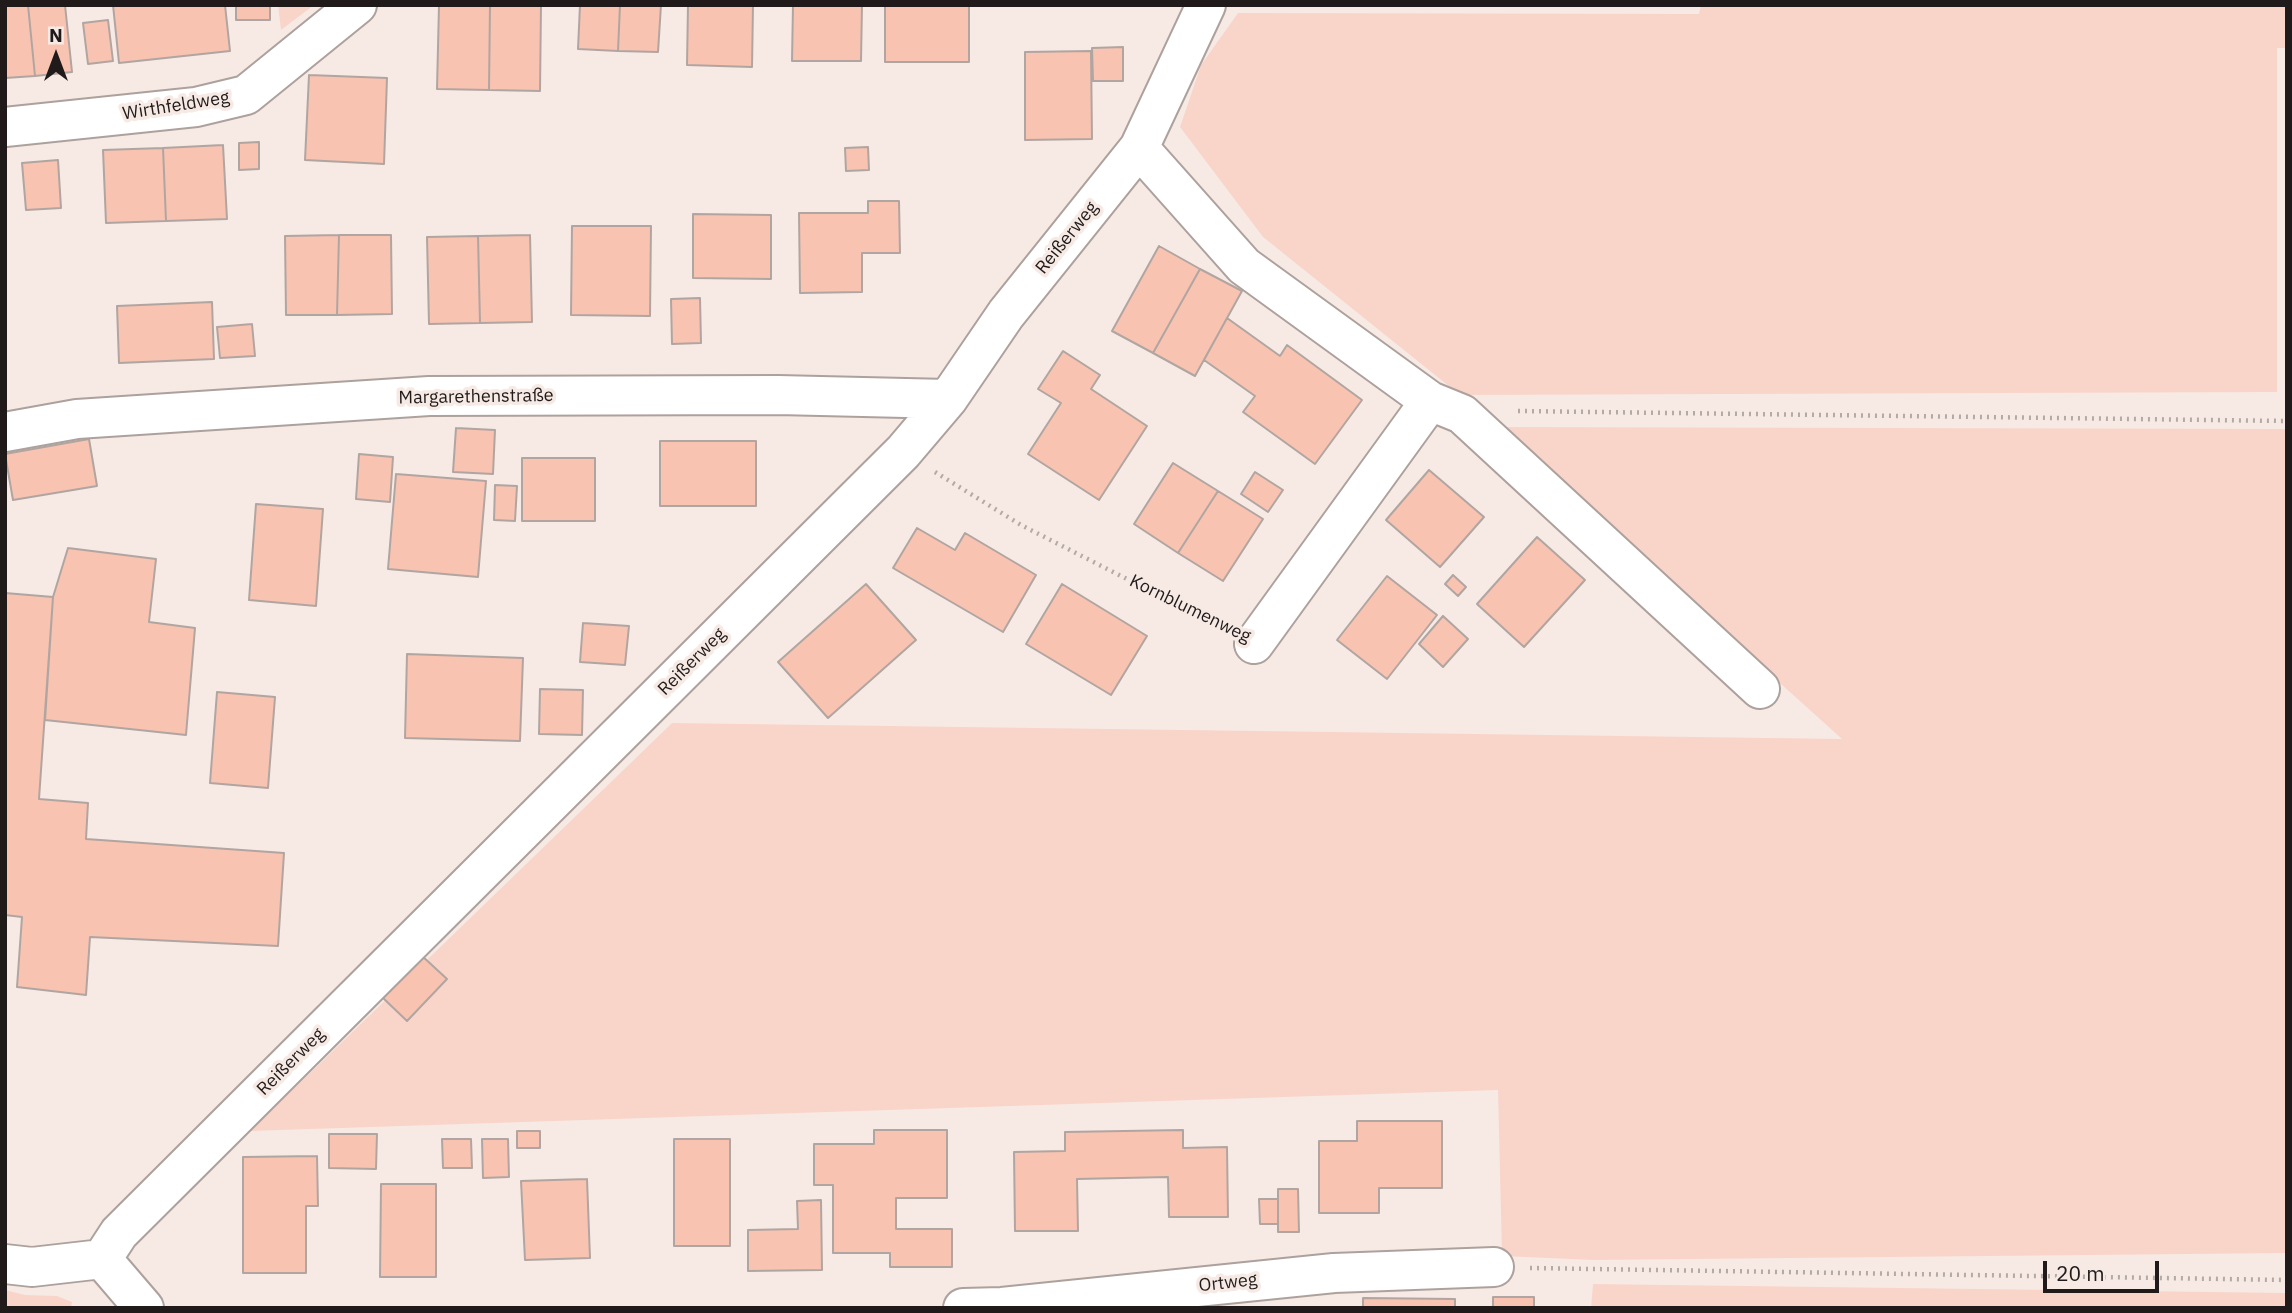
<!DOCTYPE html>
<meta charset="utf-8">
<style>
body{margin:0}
#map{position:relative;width:2292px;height:1313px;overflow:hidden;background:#f7eae5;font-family:"IBM Plex Sans",sans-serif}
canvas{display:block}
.frame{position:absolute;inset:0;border:7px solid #201b1a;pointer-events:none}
.north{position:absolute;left:21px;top:21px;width:70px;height:70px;-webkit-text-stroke:5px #f7eae5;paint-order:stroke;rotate:0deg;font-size:19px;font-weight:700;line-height:28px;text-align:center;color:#201b1a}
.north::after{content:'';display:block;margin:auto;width:24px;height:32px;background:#201b1a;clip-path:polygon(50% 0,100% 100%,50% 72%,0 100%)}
.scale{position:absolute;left:2043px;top:1261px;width:116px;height:32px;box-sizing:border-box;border:4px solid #201b1a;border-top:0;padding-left:9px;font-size:21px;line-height:24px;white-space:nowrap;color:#201b1a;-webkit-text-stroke:5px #f7eae5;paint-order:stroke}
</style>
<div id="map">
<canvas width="2292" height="1313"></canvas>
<div class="frame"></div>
<div class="north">N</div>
<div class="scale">20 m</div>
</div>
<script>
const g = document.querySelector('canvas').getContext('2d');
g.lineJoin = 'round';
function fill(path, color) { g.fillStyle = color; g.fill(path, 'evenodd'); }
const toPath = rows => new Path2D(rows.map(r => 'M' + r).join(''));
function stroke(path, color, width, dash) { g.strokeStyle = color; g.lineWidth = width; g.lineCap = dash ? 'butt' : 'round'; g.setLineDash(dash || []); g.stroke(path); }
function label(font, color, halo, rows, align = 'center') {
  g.font = font + ' "IBM Plex Sans",sans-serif'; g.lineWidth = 7; g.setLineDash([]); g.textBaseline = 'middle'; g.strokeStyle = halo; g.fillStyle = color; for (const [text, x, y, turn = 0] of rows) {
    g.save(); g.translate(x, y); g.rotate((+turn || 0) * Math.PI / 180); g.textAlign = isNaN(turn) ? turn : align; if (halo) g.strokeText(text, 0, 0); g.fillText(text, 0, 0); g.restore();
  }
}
fill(toPath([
 [278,5,314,5,281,30],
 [1701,5,2287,5,2287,48,2277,48,2277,392,1460,395,1263,237,1180,127,1201,65,1238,13,1699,14],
 [1496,427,2287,429,2287,1253,1594,1260,1502,1256,1498,1090,250,1131,672,723,1842,739],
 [1593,1284,2287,1293,2287,1308,1591,1308],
 [5,1290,25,1295,57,1296,72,1302,71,1308,5,1308]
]), '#f9d5c9');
const building = toPath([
 [5,5,28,5,35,76,5,78,5,5],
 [28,5,65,5,72,72,35,76,28,5],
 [113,5,225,5,230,51,119,63,113,5],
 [236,5,270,5,270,20,236,20,236,5],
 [439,5,490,5,489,90,437,89,439,5],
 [490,5,541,5,540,91,489,90,490,5],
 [580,5,620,5,618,51,578,49,580,5],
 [620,5,661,5,658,52,618,51,620,5],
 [688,5,753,5,752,67,687,65,688,5],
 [793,5,862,5,861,61,792,61,793,5],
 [885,5,969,5,969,62,885,62,885,5],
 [108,20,113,61,88,64,83,23,108,20],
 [1123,47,1123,81,1093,81,1092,48,1123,47],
 [1091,51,1092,139,1025,140,1025,52,1091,51],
 [309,75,387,78,384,164,305,160,309,75],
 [259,142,259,169,239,170,239,143,259,142],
 [223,145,227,219,166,221,163,148,223,145],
 [868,147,869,170,846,171,845,148,868,147],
 [163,148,166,221,106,223,103,150,163,148],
 [58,160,61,208,26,210,22,163,58,160],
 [868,201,899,201,900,253,862,253,862,292,800,293,799,213,868,213,868,201],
 [693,214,771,215,771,279,693,278,693,214],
 [572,226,651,226,650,316,571,315,572,226],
 [339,235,391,235,392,314,337,315,339,235],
 [339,235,337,315,286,315,285,236,339,235],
 [530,235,532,322,480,323,478,236,530,235],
 [478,236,480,323,429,324,427,237,478,236],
 [1159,246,1200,269,1153,353,1112,331,1159,246],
 [1200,269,1242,291,1195,376,1153,353,1200,269],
 [700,298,701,343,672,344,671,299,700,298],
 [212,302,214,359,119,363,117,306,212,302],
 [1227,318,1280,356,1287,345,1362,400,1315,464,1243,412,1255,396,1204,360,1227,318],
 [252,324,255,356,220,358,217,327,252,324],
 [1063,351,1100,375,1091,389,1147,426,1099,500,1028,454,1061,403,1038,389,1063,351],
 [456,428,495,430,493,474,453,472,456,428],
 [89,439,97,486,13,500,5,454,89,439],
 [660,441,756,441,756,506,660,506,660,441],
 [359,454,393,457,390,502,356,499,359,454],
 [522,458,595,458,595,521,522,521,522,458],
 [1173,463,1218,491,1178,553,1134,524,1173,463],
 [1429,470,1484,517,1440,567,1386,520,1429,470],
 [1255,472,1283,490,1268,512,1241,494,1255,472],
 [396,474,486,481,478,577,388,569,396,474],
 [495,485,517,486,515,521,494,520,495,485],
 [1218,491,1263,519,1223,581,1178,553,1218,491],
 [256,504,323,509,316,606,249,600,256,504],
 [917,528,955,550,965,533,1036,575,1003,632,893,568,917,528],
 [1537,537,1585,580,1524,647,1477,604,1537,537],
 [68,548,156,559,149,622,195,628,186,735,45,720,53,597,68,548],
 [1453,575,1466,587,1458,596,1445,584,1453,575],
 [1387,576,1437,615,1387,679,1337,640,1387,576],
 [866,584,916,640,828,718,778,662,866,584],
 [1062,584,1147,636,1111,695,1026,644,1062,584],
 [5,593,53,597,39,799,88,803,86,839,284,853,278,946,90,937,86,995,17,987,22,917,5,915,5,593],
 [1443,616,1468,639,1443,667,1419,644,1443,616],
 [583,623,629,626,625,665,580,662,583,623],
 [407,654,523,658,520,741,405,738,407,654],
 [540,689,583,690,582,735,539,734,540,689],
 [217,692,275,697,268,788,210,783,217,692],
 [421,955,447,979,407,1021,382,997,421,955],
 [1357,1121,1442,1121,1442,1188,1379,1188,1379,1213,1319,1213,1319,1141,1357,1141,1357,1121],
 [874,1130,947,1130,947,1198,896,1198,896,1229,952,1229,952,1267,890,1267,890,1253,833,1253,833,1185,814,1185,814,1144,874,1144,874,1130],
 [1183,1130,1183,1148,1227,1147,1228,1217,1169,1217,1168,1177,1077,1179,1078,1231,1015,1231,1014,1152,1065,1151,1065,1132,1183,1130],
 [517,1131,540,1131,540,1148,517,1148,517,1131],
 [329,1134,377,1134,376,1169,329,1168,329,1134],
 [442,1139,471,1139,472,1168,443,1168,442,1139],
 [482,1139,508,1139,509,1177,483,1178,482,1139],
 [674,1139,730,1139,730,1246,674,1246,674,1139],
 [317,1156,318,1206,306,1206,306,1273,243,1273,243,1157,317,1156],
 [587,1179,590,1258,525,1260,521,1181,587,1179],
 [381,1184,436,1184,436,1277,380,1277,381,1184],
 [1278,1189,1298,1189,1299,1232,1278,1232,1278,1189],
 [1259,1199,1278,1199,1278,1224,1260,1224,1259,1199],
 [821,1200,822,1270,748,1271,748,1230,798,1229,797,1201,821,1200],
 [1493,1297,1534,1297,1534,1308,1493,1308,1493,1297],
 [1363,1298,1455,1299,1455,1308,1363,1308,1363,1298]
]);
fill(building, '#f8c3b1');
stroke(building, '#b1a5a1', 2);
const minor = toPath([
 [5,127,196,107,246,95,357,5],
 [1139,148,1244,266,1430,401,1462,414,1760,689],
 [5,432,77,419,429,396,778,395,948,399],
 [1254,644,1430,401],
 [102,1259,119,1233,903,452,948,399,1006,314,1139,148,1206,5],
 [102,1259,144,1308],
 [5,1264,32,1267,102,1259],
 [963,1308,1002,1307,1334,1273,1494,1267]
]);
stroke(minor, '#ada19d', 42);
stroke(toPath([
 [1518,411,2287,421],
 [935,472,1021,525,1219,626],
 [1530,1268,2287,1280]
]), '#b3a9a5', 4.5, [2, 5]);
stroke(minor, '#fff', 38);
label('18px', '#201b1a', '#f7eae5', [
 ["Wirthfeldweg",176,106,-9],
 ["Reißerweg",1067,238,-51],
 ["Margarethenstraße",476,397,-1],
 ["Kornblumenweg",1190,609,26],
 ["Reißerweg",692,662,-45],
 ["Reißerweg",291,1062,-45],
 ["Ortweg",1228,1283,-6]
]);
</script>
